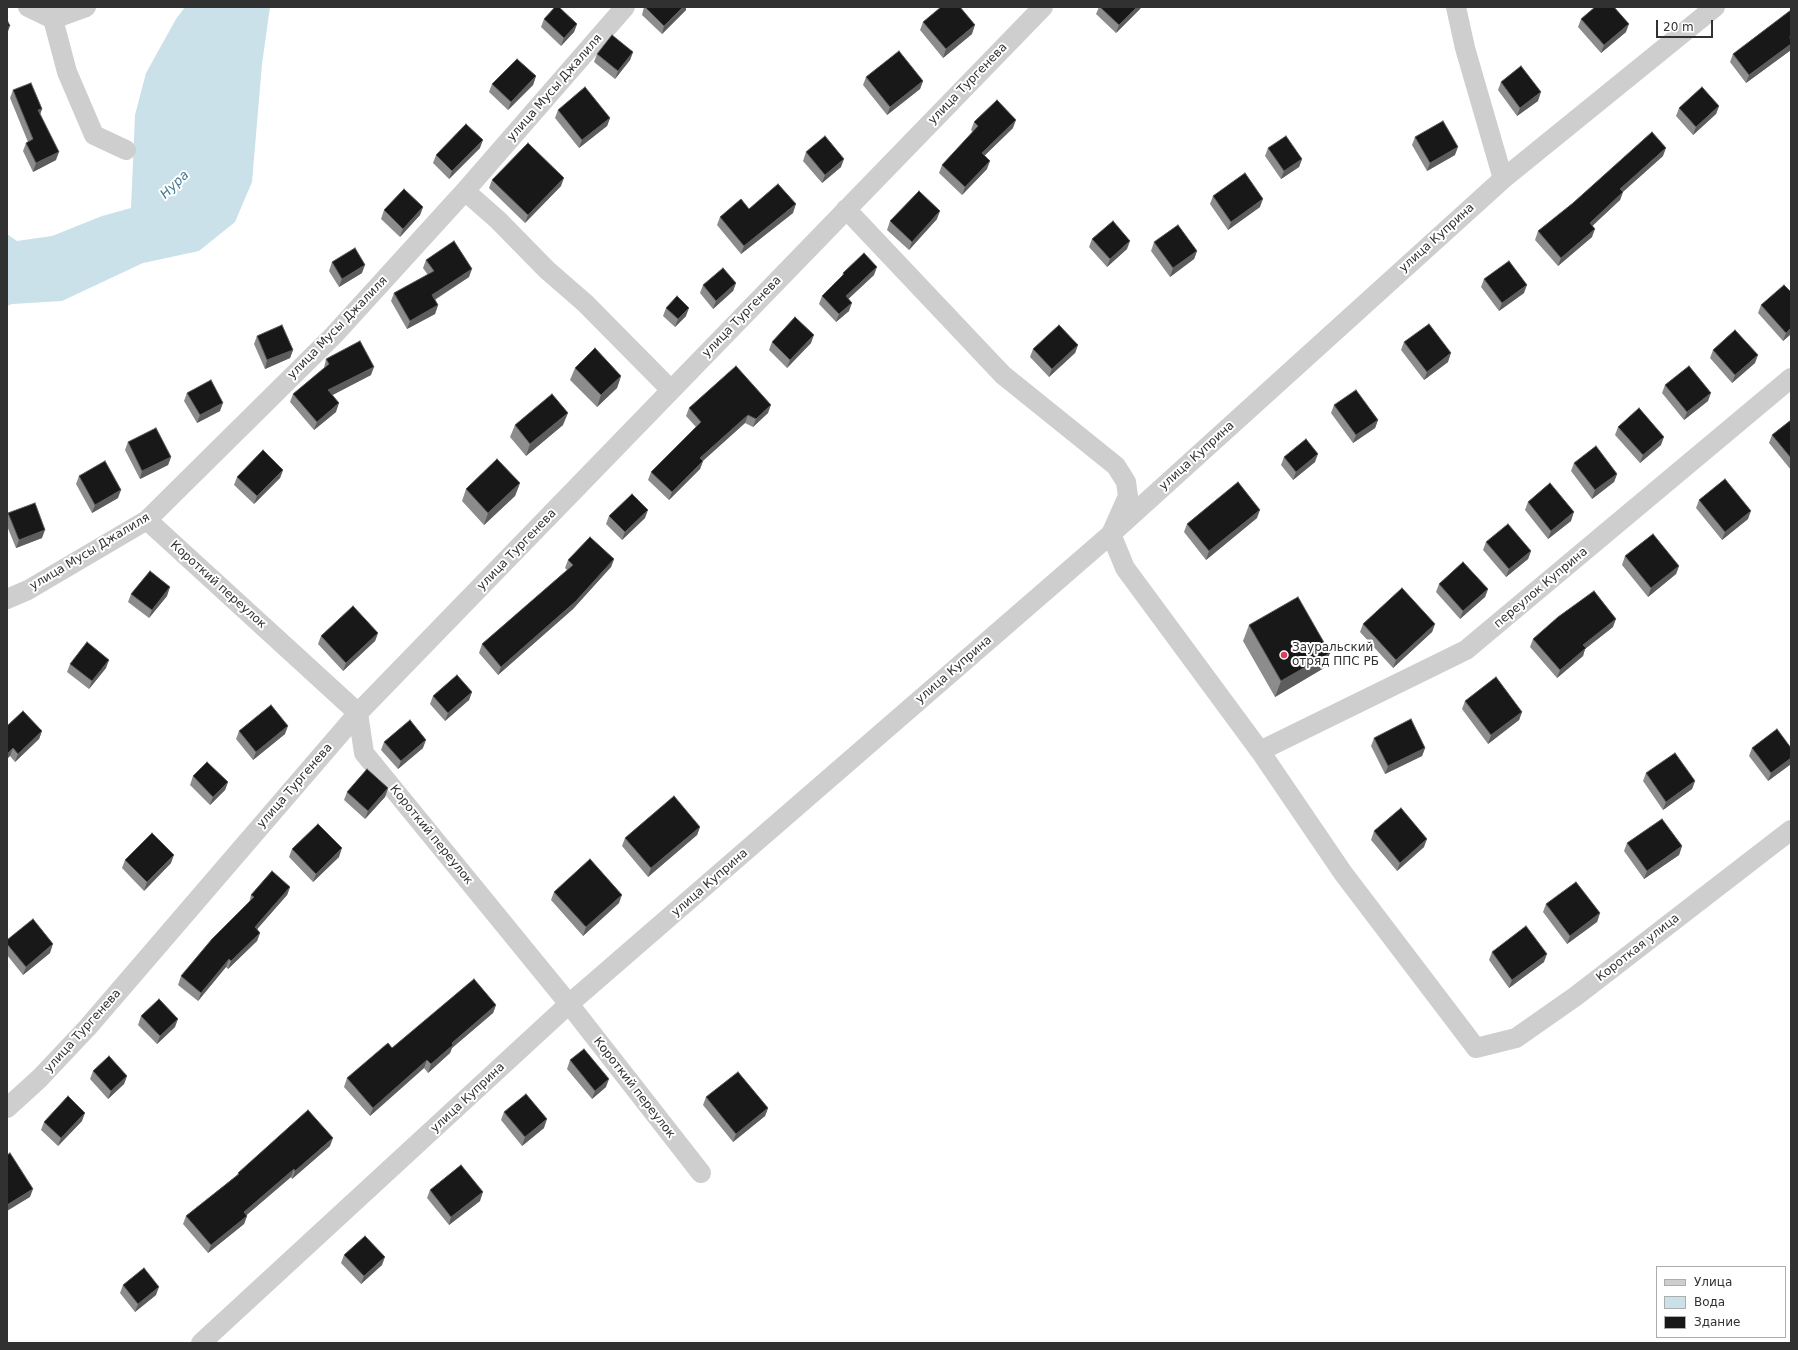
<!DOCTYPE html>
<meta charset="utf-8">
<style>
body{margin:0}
#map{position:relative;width:1798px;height:1350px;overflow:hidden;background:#fff;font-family:"DejaVu Sans",sans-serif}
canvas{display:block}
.frame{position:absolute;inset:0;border:8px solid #313131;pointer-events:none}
.legend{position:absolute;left:1656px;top:1266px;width:130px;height:72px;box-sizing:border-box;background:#fff;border:1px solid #adadad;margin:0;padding:5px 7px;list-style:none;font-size:12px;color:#313131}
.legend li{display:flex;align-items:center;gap:8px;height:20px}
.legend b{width:20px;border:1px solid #adadad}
.scale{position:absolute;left:1656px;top:20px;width:57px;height:18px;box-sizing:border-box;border:2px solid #313131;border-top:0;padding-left:5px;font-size:12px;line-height:14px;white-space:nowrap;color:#313131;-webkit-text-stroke:3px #fff;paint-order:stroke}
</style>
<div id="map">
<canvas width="1798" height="1350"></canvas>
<div class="frame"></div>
<ul class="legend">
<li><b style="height:5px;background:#cecece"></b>Улица</li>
<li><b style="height:11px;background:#cbe1ea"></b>Вода</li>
<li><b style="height:11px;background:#181818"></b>Здание</li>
</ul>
<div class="scale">20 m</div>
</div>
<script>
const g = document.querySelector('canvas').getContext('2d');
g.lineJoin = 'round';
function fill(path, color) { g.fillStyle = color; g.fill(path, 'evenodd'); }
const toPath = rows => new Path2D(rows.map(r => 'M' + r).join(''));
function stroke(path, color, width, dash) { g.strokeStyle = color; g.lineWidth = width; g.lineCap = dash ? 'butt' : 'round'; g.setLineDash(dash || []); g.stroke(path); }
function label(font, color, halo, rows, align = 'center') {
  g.font = font + ' "DejaVu Sans",sans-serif'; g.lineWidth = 4; g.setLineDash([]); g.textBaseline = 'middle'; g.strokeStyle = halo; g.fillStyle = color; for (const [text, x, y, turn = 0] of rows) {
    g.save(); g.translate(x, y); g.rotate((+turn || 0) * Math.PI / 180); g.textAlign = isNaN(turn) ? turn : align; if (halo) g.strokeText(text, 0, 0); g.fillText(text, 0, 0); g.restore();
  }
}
fill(toPath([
 [185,7,270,7,262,64,252,182,235,222,199,251,143,263,62,301,12,304,7,306,7,234,17,241,52,236,102,216,131,208,135,115,146,73,176,19]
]), '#cbe1ea');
stroke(toPath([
 [28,7,53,19,86,7],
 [1456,7,1465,48,1503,179],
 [53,19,67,72,94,135,126,150],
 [465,191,498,220,547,270,585,303,671,390],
 [846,209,1003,375,1116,466,1126,482,1128,496,1111,534,1125,568,1260,751,1343,873,1476,1048,1516,1038,1576,996,1791,830],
 [147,520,358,713,364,753,569,1004,701,1173],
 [7,599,28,590,147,520,333,336,465,191,625,7],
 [1260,751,1466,650,1791,378],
 [7,1108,40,1078,88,1027,358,713,1043,7],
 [201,1343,569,1004,1111,534,1503,179,1715,7]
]), '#cecece', 20);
fill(toPath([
 [644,7,686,7,686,10,662,34,642,15],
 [1099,7,1141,7,1140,9,1116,33,1096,14],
 [1791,10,1791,50,1746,83,1730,62,1733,54],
 [544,19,577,24,574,32,561,46,541,27],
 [1581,19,1626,32,1601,53,1578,27],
 [923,22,972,34,943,58,920,30],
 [633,52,630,60,615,79,594,62,597,54],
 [536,76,533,85,508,110,489,92,492,84],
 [866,77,923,81,920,89,887,115,863,85],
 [1501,82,1538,101,1517,116,1498,90],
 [13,90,42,109,40,114,56,160,33,172,23,151,26,143,28,142,10,98],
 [1719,106,1716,114,1693,135,1676,116,1679,108],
 [558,110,610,118,607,126,579,148,555,118],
 [974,122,1013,128,984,156,987,169,962,195,939,173,942,165,973,132,971,130],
 [1415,137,1455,155,1427,171,1412,145],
 [480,148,449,179,433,163,436,155],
 [1268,148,1302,159,1299,167,1281,179,1265,156],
 [806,152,841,167,822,183,803,161],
 [1663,156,1623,192,1620,200,1592,226,1592,237,1558,266,1535,240,1538,231],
 [492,180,561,186,525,223,489,188],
 [1213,196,1260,207,1228,230,1210,204],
 [423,207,420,215,400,237,381,219,384,210],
 [749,209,793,213,741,254,717,225,720,217],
 [937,219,909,250,887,230,890,221],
 [1092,239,1127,249,1107,267,1089,247],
 [1154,242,1197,251,1194,259,1170,277,1151,251],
 [426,260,469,277,435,300,438,305,435,314,407,329,391,301,394,293,428,275,423,268],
 [332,262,362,273,339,287,329,271],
 [843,273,874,275,848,299,849,311,836,322,819,304,822,296,841,278],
 [1484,279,1524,293,1499,311,1481,287],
 [736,283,733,291,713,309,700,293,703,285],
 [1761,305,1791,334,1783,341,1758,313],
 [666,308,686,316,675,327,663,316],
 [257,336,293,350,290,358,265,369,254,344],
 [772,342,811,343,787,368,769,350],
 [1404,342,1448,362,1424,380,1401,350],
 [1078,345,1075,353,1049,377,1030,357,1033,349],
 [1713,350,1755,363,1732,383,1710,358],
 [326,359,371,375,332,395,336,412,314,430,290,402,293,394,324,368],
 [575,368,621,376,617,388,597,407,570,380],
 [1665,385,1708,401,1684,420,1662,393],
 [187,393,220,411,197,423,184,401],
 [1334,405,1378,420,1375,428,1353,443,1331,413],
 [689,408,768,413,753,427,745,423,703,461,700,469,669,500,648,480,651,472,696,427,686,416],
 [1791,420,1791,470,1769,443,1772,435],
 [515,425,563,425,526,456,510,437],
 [1618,427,1661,445,1640,463,1615,435],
 [128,442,171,457,168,465,140,479,125,450],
 [1284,457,1315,462,1293,480,1281,465],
 [1574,463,1617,474,1614,482,1592,499,1571,471],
 [283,470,280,478,254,504,234,485,237,477],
 [79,476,118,498,92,513,76,484],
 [520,483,515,496,484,525,462,501,466,489],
 [1699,500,1748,519,1722,540,1696,508],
 [1528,502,1571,521,1548,539,1525,510],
 [8,513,42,538,16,548,7,526,7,517],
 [609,516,645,518,622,540,606,524],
 [1257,518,1206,560,1184,532,1187,524],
 [1486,542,1531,551,1528,559,1506,577,1483,550],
 [1625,556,1679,566,1676,574,1648,597,1622,565],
 [614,559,611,567,573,609,498,675,479,653,482,644,567,570,565,568,568,560],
 [1439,584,1488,589,1485,597,1460,619,1436,592],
 [131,594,167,596,149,618,128,602],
 [1363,624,1435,624,1432,632,1393,668,1360,632],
 [1249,625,1324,668,1275,697,1243,641],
 [1613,627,1585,649,1583,656,1557,678,1530,647,1533,639],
 [378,633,375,641,343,671,318,644,321,636],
 [70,664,106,668,89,689,67,672],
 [472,692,469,700,445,721,430,704,433,696],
 [1465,701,1522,712,1519,720,1488,744,1462,709],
 [7,726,42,731,39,739,15,762,10,756],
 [239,731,285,734,253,760,236,739],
 [1374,738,1425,748,1422,756,1385,774,1371,746],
 [384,742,423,748,398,769,381,750],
 [1752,748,1791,748,1791,764,1768,781,1749,756],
 [1646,773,1695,781,1692,789,1663,810,1643,781],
 [193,776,228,782,225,790,210,805,190,785],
 [388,788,385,797,365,819,344,800,347,792],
 [700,827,697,835,648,877,622,846,625,838],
 [1374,831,1424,847,1397,871,1371,840],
 [1627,843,1682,846,1679,855,1644,879,1624,851],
 [292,849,339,857,313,882,289,857],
 [125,860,171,863,144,891,122,868],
 [290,887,287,895,257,929,260,933,257,941,228,969,226,967,198,1001,178,985,181,976,249,903,251,895],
 [554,892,619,903,583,936,551,900],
 [1546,904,1600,913,1597,922,1567,944,1543,912],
 [7,944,50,953,23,975,7,955],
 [1492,952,1544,962,1509,988,1489,960],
 [496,1005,493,1013,452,1048,450,1053,428,1073,424,1068,370,1116,344,1087,347,1078,392,1048],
 [141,1016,175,1027,157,1044,138,1025],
 [570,1060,606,1087,592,1099,567,1069],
 [93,1071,127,1076,124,1084,108,1099,90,1079],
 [706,1097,768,1108,765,1116,733,1142,703,1105],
 [504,1112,544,1128,522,1146,501,1120],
 [82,1121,58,1146,41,1130,44,1122],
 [330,1146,292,1179,291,1177,246,1215,247,1216,244,1224,208,1253,183,1224,186,1216,237,1175,238,1173],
 [430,1190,480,1201,449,1225,427,1198],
 [344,1255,382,1265,361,1284,341,1263],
 [123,1285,156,1295,135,1312,120,1293]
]), '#8c8c8c');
fill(toPath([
 [683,7,686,7,686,10,662,34,664,26],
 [1137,7,1141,7,1140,9,1116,33,1119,25],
 [577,24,574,32,561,46,564,38],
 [1629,24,1626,32,1601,53,1604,45],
 [975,25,972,34,943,58,946,49],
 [10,26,7,34,7,27],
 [1791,44,1791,50,1746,83,1749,75],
 [633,52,630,60,615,79,618,71],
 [536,76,533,85,508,110,511,102],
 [923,81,920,89,887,115,890,107],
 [1541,92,1538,101,1517,116,1520,108],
 [1719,106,1716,114,1693,135,1696,127],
 [42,109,39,117,38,110],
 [610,118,607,126,579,148,582,140],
 [1016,120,1013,128,979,161,982,153],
 [483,140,480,148,449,179,452,171],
 [1458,147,1455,155,1427,171,1430,163],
 [1666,148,1663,156,1617,197,1620,189],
 [59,152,56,160,33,172,36,163],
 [844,159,841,167,822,183,825,175],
 [1302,159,1299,167,1281,179,1284,171],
 [990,161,987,169,962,195,965,187],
 [564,178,561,186,525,223,528,215],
 [1623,192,1620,200,1587,231,1590,223],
 [1263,199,1260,207,1228,230,1231,222],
 [796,204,793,213,741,254,744,246],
 [423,207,420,215,400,237,403,229],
 [940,211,937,219,909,250,912,242],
 [1595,229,1592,237,1558,266,1561,258],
 [1130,241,1127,249,1107,267,1110,259],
 [1197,251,1194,259,1170,277,1173,268],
 [365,265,362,273,339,287,342,279],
 [877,267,874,275,843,304,846,296],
 [472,269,469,277,429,303,432,295],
 [736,283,733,291,713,309,716,301],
 [1527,285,1524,293,1499,311,1502,303],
 [852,303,849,311,836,322,839,314],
 [438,305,435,314,407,329,410,321],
 [689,308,686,316,675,327,678,319],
 [1791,328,1791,334,1783,341,1786,333],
 [814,335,811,343,787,368,790,360],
 [1078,345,1075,353,1049,377,1052,369],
 [293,350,290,358,265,369,267,360],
 [1451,353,1448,362,1424,380,1427,372],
 [1758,355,1755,363,1732,383,1735,375],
 [374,367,371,375,325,399,328,390],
 [621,376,617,388,597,407,601,395],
 [1711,393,1708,401,1684,420,1687,412],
 [223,403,220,411,197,423,200,415],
 [339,403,336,412,314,430,317,422],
 [771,405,768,413,753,427,756,419],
 [568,413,563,425,526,456,530,444],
 [748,415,745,423,697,466,700,458],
 [1378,420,1375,428,1353,443,1356,435],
 [1664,437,1661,445,1640,463,1643,455],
 [1318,454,1315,462,1293,480,1296,472],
 [171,457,168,465,140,479,142,471],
 [703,461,700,469,669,500,672,492],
 [283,470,280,478,254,504,257,496],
 [1617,474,1614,482,1592,499,1595,490],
 [520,483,515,496,484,525,488,513],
 [121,490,118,498,92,513,95,505],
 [648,510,645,518,622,540,625,532],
 [1260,510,1257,518,1206,560,1209,551],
 [1751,511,1748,519,1722,540,1725,532],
 [1574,512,1571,521,1548,539,1551,531],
 [45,530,42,538,16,548,19,540],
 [1531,551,1528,559,1506,577,1509,569],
 [614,559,611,567,573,609,498,675,501,667],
 [1679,566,1676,574,1648,597,1651,588],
 [170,587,167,596,149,618,152,610],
 [1488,589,1485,597,1460,619,1463,611],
 [1616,619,1613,627,1585,649,1583,656,1557,678,1560,670,1583,645],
 [1435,624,1432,632,1393,668,1396,660],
 [378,633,375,641,343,671,346,663],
 [1330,653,1324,668,1275,697,1281,681],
 [109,660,106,668,89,689,92,681],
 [472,692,469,700,445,721,448,713],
 [1522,712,1519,720,1488,744,1491,735],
 [288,726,285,734,253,760,256,752],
 [42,731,39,739,15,762,18,754],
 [426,740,423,748,398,769,401,761],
 [13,748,10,756,7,759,7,754],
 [1425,748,1422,756,1385,774,1388,766],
 [1791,758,1791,764,1768,781,1771,773],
 [1695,781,1692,789,1663,810,1666,802],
 [228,782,225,790,210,805,213,797],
 [388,788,385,797,365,819,368,811],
 [700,827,697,835,648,877,651,868],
 [1427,839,1424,847,1397,871,1400,863],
 [1682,846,1679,855,1644,879,1647,871],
 [342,848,339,857,313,882,316,874],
 [174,855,171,863,144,891,147,882],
 [290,887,287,895,252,935,255,927],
 [622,895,619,903,583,936,586,927],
 [1600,913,1597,922,1567,944,1570,936],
 [260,933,257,941,228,969,231,961],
 [53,944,50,953,23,975,26,967],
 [1547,954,1544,962,1509,988,1512,980],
 [229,959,226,967,198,1001,201,993],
 [496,1005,493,1013,452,1048,450,1053,428,1073,431,1064,452,1043],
 [178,1019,175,1027,157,1044,160,1036],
 [427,1060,424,1068,370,1116,373,1108],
 [127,1076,124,1084,108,1099,111,1091],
 [609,1079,606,1087,592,1099,595,1091],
 [768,1108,765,1116,733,1142,736,1134],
 [85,1113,82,1121,58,1146,61,1138],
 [547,1119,544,1128,522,1146,525,1137],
 [333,1138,330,1146,292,1179,295,1171],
 [294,1169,291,1177,241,1220,244,1212],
 [33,1189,30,1197,7,1211,7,1205],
 [483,1192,480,1201,449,1225,451,1217],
 [247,1216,244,1224,208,1253,211,1245],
 [385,1257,382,1265,361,1284,364,1276],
 [159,1287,156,1295,135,1312,138,1304]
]), '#5d5d5d');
const building = toPath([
 [555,7,559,7,577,24,564,38,544,19,555,7],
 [645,7,683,7,664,26,645,7],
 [941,7,960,7,975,25,946,49,923,22,941,7],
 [1100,7,1137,7,1119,25,1100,7],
 [1595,7,1614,7,1629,24,1604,45,1581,19,1595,7],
 [1791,10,1791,36,1790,36,1791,44,1749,75,1733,54,1791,10],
 [7,20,10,26,7,27,7,20],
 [612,35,633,52,618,71,597,54,612,35],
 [899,51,923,81,890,107,866,77,899,51],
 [517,59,536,76,511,102,492,84,517,59],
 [1521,66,1541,92,1520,108,1501,82,1521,66],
 [31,83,42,109,38,110,59,152,36,163,26,143,33,139,13,90,31,83],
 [585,87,610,118,582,140,558,110,585,87],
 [1702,87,1719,106,1696,127,1679,108,1702,87],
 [997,100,1016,120,982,153,990,161,965,187,942,165,978,126,974,122,997,100],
 [1443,121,1458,147,1430,163,1415,137,1443,121],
 [466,124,483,140,452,171,436,155,466,124],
 [1652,132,1666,148,1620,189,1623,192,1590,223,1595,229,1561,258,1538,231,1573,203,1652,132],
 [825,136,844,159,825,175,806,152,825,136],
 [1286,136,1302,159,1284,171,1268,148,1286,136],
 [528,143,564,178,528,215,492,180,528,143],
 [1245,173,1263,199,1231,222,1213,196,1245,173],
 [778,184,796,204,744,246,720,217,741,199,749,209,778,184],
 [404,189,423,207,403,229,384,210,404,189],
 [919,191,940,211,912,242,890,221,919,191],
 [1113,221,1130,241,1110,259,1092,239,1113,221],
 [1178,225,1197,251,1173,268,1154,242,1178,225],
 [454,241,472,269,432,295,438,305,410,321,394,293,434,271,426,260,454,241],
 [355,248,365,265,342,279,332,262,355,248],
 [864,253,877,267,846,296,852,303,839,314,822,296,844,274,843,273,864,253],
 [1509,261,1527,285,1502,303,1484,279,1509,261],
 [723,268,736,283,716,301,703,285,723,268],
 [1784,285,1791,292,1791,328,1786,333,1761,305,1784,285],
 [677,296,689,308,678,319,666,308,677,296],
 [795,317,814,335,790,360,772,342,795,317],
 [1429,324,1451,353,1427,372,1404,342,1429,324],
 [282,325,293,350,267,360,257,336,282,325],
 [1059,325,1078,345,1052,369,1033,349,1059,325],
 [1735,330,1758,355,1735,375,1713,350,1735,330],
 [360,341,374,367,328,390,339,403,317,422,293,394,329,364,326,359,360,341],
 [595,348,621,376,601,395,575,368,595,348],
 [736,366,771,405,756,419,748,415,700,458,703,461,672,492,651,472,701,422,689,408,736,366],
 [1689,366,1711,393,1687,412,1665,385,1689,366],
 [211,380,223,403,200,415,187,393,211,380],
 [1356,390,1378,420,1356,435,1334,405,1356,390],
 [552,394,568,413,530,444,515,425,552,394],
 [1639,408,1664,437,1643,455,1618,427,1639,408],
 [1791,420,1791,458,1772,435,1791,420],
 [156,428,171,457,142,471,128,442,156,428],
 [1306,439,1318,454,1296,472,1284,457,1306,439],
 [1596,446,1617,474,1595,490,1574,463,1596,446],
 [263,450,283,470,257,496,237,477,263,450],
 [497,459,520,483,488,513,466,489,497,459],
 [105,461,121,490,95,505,79,476,105,461],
 [1725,479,1751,511,1725,532,1699,500,1725,479],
 [1238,482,1260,510,1209,551,1187,524,1238,482],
 [1550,483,1574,512,1551,531,1528,502,1550,483],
 [632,494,648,510,625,532,609,516,632,494],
 [35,503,45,530,19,540,8,513,35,503],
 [1508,524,1531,551,1509,569,1486,542,1508,524],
 [1653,534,1679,566,1651,588,1625,556,1653,534],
 [590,537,614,559,576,601,501,667,482,644,573,565,568,560,590,537],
 [1463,562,1488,589,1463,611,1439,584,1463,562],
 [150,571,170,587,152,610,131,594,150,571],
 [1402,588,1435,624,1396,660,1363,624,1402,588],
 [1594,591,1616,619,1583,645,1586,648,1560,670,1533,639,1558,617,1594,591],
 [1298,597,1330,653,1281,681,1249,625,1298,597],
 [353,606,378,633,346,663,321,636,353,606],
 [87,642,109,660,92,681,70,664,87,642],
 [457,675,472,692,448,713,433,696,457,675],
 [1496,677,1522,712,1491,735,1465,701,1496,677],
 [271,705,288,726,256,752,239,731,271,705],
 [23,711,42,731,18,754,13,748,7,754,7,726,23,711],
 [1411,719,1425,748,1388,766,1374,738,1411,719],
 [410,720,426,740,401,761,384,742,410,720],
 [1777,729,1791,748,1791,758,1771,773,1752,748,1777,729],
 [1675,753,1695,781,1666,802,1646,773,1675,753],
 [207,762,228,782,213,797,193,776,207,762],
 [367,769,388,788,368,811,347,792,367,769],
 [674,796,700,827,651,868,625,838,674,796],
 [1401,808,1427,839,1400,863,1374,831,1401,808],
 [1662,819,1682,846,1647,871,1627,843,1662,819],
 [318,824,342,848,316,874,292,849,318,824],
 [152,833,174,855,147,882,125,860,152,833],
 [590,859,622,895,586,927,554,892,590,859],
 [272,871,290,887,255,927,260,933,231,961,229,959,201,993,181,976,212,939,254,897,251,895,272,871],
 [1576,882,1600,913,1570,936,1546,904,1576,882],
 [33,919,53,944,26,967,7,944,7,940,33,919],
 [1526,926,1547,954,1512,980,1492,952,1526,926],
 [474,979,496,1005,452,1043,453,1045,431,1064,427,1060,373,1108,347,1078,388,1043,392,1048,474,979],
 [159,999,178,1019,160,1036,141,1016,159,999],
 [584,1049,609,1079,595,1091,570,1060,584,1049],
 [109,1056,127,1076,111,1091,93,1071,109,1056],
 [738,1072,768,1108,736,1134,706,1097,738,1072],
 [526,1094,547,1119,525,1137,504,1112,526,1094],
 [68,1096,85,1113,61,1138,44,1122,68,1096],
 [308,1110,333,1138,295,1171,294,1169,244,1212,247,1216,211,1245,186,1216,239,1174,238,1173,308,1110],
 [10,1153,33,1189,7,1205,7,1155,10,1153],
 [461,1165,483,1192,451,1217,430,1190,461,1165],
 [365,1236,385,1257,364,1276,344,1255,365,1236],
 [144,1268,159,1287,138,1304,123,1285,144,1268]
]);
fill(building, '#181818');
stroke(building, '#5d5d5d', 1);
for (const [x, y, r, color] of [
 [1284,655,4,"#dd3f5b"]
]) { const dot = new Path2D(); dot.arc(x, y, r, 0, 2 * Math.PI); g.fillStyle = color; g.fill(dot); stroke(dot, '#fff', 1.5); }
label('12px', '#313131', '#fff', [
 ["улица Тургенева",968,84,-46],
 ["улица Мусы Джалиля",555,88,-49],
 ["улица Куприна",1437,238,-42],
 ["улица Тургенева",742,317,-46],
 ["улица Мусы Джалиля",338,328,-46],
 ["улица Куприна",1197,456,-42],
 ["улица Тургенева",517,550,-46],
 ["улица Мусы Джалиля",90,552,-31],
 ["Короткий переулок",218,585,42],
 ["переулок Куприна",1541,588,-40],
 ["улица Куприна",954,670,-41],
 ["улица Тургенева",295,786,-49],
 ["Короткий переулок",431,835,51],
 ["улица Куприна",710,883,-41],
 ["Короткая улица",1638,948,-38],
 ["улица Тургенева",83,1031,-48],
 ["Короткий переулок",634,1088,52],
 ["улица Куприна",468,1098,-43]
]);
label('12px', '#313131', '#fff', [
 ["Зауральский",1292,648],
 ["отряд ППС РБ",1292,662]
], 'left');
label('italic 13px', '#437a90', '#fff', [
 ["Нура",175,185,-44]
]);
</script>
